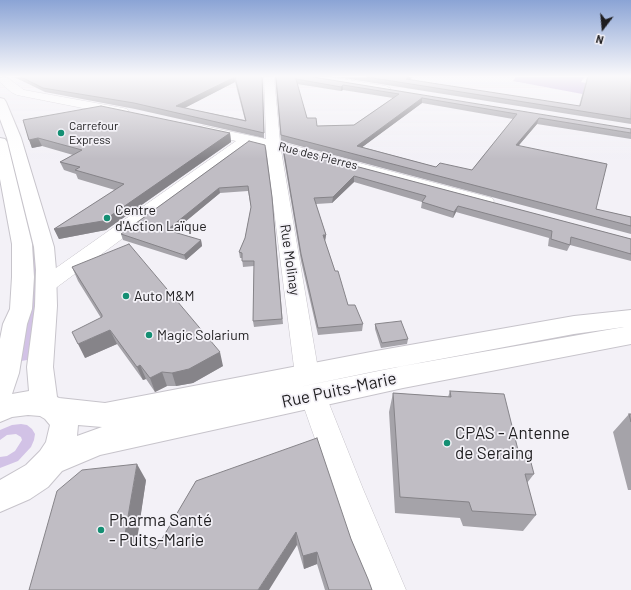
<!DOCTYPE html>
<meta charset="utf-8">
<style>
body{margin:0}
#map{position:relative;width:631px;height:590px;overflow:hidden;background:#f3f1f7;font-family:Barlow,sans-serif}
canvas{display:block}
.north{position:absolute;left:583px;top:8px;width:40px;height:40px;-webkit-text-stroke:3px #f3f1f7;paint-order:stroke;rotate:196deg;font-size:11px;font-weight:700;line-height:16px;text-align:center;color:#1e1d1f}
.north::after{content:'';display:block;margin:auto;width:14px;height:18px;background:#1e1d1f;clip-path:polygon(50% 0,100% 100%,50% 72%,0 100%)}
</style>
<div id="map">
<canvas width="631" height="590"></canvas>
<div class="north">N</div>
</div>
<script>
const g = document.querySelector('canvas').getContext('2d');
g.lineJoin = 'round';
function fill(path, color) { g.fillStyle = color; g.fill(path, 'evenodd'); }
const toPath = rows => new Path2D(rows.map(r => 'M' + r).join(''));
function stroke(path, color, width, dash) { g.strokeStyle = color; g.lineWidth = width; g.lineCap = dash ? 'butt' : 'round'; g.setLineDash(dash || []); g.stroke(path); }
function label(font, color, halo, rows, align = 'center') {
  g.font = font + ' Barlow,sans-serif'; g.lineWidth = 3.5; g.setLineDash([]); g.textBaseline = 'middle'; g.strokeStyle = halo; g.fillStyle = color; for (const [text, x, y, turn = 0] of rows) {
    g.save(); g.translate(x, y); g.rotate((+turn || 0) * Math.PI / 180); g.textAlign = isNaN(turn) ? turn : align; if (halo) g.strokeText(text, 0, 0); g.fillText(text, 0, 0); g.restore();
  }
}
fill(toPath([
 [17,165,39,266,33,359,21,361,29,309,10,167],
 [21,424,27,425,32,429,35,434,34,440,31,447,18,461,0,468,0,457,7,456,15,451,22,440,21,437,16,434,7,435,0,440,0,430,12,425]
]), '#d2c2e6');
fill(toPath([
 [516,77,584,77,581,82,601,86,593,96,513,81]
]), '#c0aada');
const street = toPath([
 [4,77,8,78,24,90,123,108,127,109,129,112,127,115,123,116,17,95,11,92,0,82,0,78,4,77],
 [264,77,274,77,280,142,492,198,494,201,492,204,486,206,281,150,319,375,316,382,307,385,298,382,295,375,266,147,250,144,53,290,46,292,39,290,36,285,39,280,236,141,199,133,198,130,199,127,204,126,266,139,264,77],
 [308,77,330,77,386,86,391,89,386,92,313,80,308,77],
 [313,385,322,388,326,396,363,489,406,590,370,590,334,493,300,396,304,388,313,385]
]);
const secondary = toPath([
 [0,98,4,99,6,102,21,138,54,247,56,270,57,306,53,367,57,397,59,398,105,403,376,351,574,316,631,310,631,344,403,388,100,455,62,471,48,487,30,499,0,512,0,480,26,465,40,451,46,442,50,425,45,419,40,416,28,415,12,417,0,422,0,339,3,324,10,309,12,277,12,244,0,179,0,138,5,139,7,142,32,244,34,277,32,309,27,324,19,373,12,394,29,391,27,367,35,306,36,270,34,247,7,138,0,119,0,98],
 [624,327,403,366,299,387,376,371,574,334,624,327],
 [78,425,102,427,77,436,78,425]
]);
stroke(street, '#c7c4cb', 1);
stroke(secondary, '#c7c4cb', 2);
fill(street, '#fff');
fill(secondary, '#fff');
fill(toPath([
 [14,77,263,77,264,138,135,109,45,92],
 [235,82,245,120,184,108],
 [275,77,313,77,631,133,631,139,537,124,518,146,596,209,631,217,631,234,281,141],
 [297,84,341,91,343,90,393,98,354,125,317,126,307,118],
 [422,103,513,119,472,170,436,167,362,147],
 [337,77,412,77,410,80,579,106,587,77,631,77,631,124],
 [23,120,230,133,231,142,106,230,59,239,54,229,115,190,78,179,76,174,64,170,60,162,73,155,42,146,32,148],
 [249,141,272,197,283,324,254,327,253,321,254,266,243,267,242,258,240,258,239,252,245,238,251,207,248,191,220,193,173,232,201,240,202,246,186,260,123,240,121,234],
 [283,147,631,239,631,261,570,245,567,251,548,246,549,238,456,212,453,218,421,208,422,202,354,182,332,203,316,204,326,235,325,241,335,271,348,305,363,324,362,331,318,335,301,261,283,153],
 [72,267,223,366,193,383,176,386,167,386,155,392,146,379,143,380,117,344,85,358,101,318,78,281],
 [375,324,408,339,407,344,381,348,375,329],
 [450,391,519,454,534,474,527,483,536,515,523,531,463,526,460,518,395,513,389,412,393,393,448,397],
 [629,414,631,414,631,490,628,490,613,432],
 [146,480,136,544,156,549,196,481,351,539,372,590,325,590,317,564,304,569,297,545,29,590]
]), '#a5a3a9');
fill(toPath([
 [235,77,235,82,177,112,176,106],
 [409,77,412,77,406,83,406,79],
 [343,85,343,90,341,91,341,87],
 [422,98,422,103,357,151,357,146],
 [539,118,537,124,514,151,516,145],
 [230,133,231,142,106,230,59,239,54,229],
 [38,138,42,146,32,148,29,140],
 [354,176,354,182,332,203,333,197],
 [219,188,220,193,169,235,167,230],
 [458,206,456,212,453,218,454,212],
 [323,235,326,235,325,241],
 [201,240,202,246,186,260,184,255],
 [110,330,117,344,85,358,78,344],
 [220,352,223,366,193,383,176,386,172,373],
 [140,365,146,379,143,380,137,367],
 [162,372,167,386,155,392,150,378],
 [137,464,146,480,135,554,124,540],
 [296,532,297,545,269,590,258,590],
 [317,552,317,564,304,569,303,556]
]), '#868489');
const building = toPath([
 [21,77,262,77,264,133,134,103,43,88,21,77],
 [235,77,246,121,176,106,235,77],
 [276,77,313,77,631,129,631,133,539,118,516,145,607,164,596,209,631,217,631,226,281,135,276,77],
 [296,79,341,87,343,85,399,94,354,125,317,126,316,118,307,118,296,79],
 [422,98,517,114,472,170,440,163,436,167,357,146,422,98],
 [367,77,409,77,406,79,580,106,588,77,631,77,631,119,367,77],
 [101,106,230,133,103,221,54,229,124,184,75,170,80,167,60,162,82,150,38,138,29,140,23,120,101,106],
 [249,141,265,145,272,197,282,319,253,321,254,261,242,261,242,253,239,252,245,238,251,207,248,186,219,188,167,230,201,240,184,255,121,234,249,141],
 [283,147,631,239,631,254,571,237,570,245,551,239,552,231,458,206,454,212,422,202,426,196,354,176,333,197,314,198,326,235,323,235,335,271,338,271,348,305,355,305,363,324,318,328,301,254,283,147],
 [129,244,220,352,189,369,172,373,162,372,150,378,140,365,137,367,110,330,78,344,72,332,102,317,102,315,72,267,129,244],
 [401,321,408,339,382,343,375,324,401,321],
 [450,391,504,394,519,454,529,455,534,474,525,474,536,515,472,511,469,502,400,497,393,393,451,397,450,391],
 [629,414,631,414,631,422,629,414],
 [317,438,351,539,368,579,372,590,329,590,317,552,303,556,296,532,258,590,29,590,57,491,82,470,137,464,124,540,156,549,196,481,317,438]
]);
fill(building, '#c0bdc4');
stroke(building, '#868489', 1);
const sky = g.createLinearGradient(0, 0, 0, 159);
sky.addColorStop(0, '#8ba4d5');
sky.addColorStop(0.48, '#faf9fb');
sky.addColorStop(1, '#faf9fb00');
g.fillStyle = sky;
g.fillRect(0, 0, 631, 159);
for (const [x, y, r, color] of [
 [61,133,4,"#148f73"],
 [107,218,4,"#148f73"],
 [126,296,4,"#148f73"],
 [149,335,4,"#148f73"],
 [447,443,4,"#148f73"],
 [101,530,4,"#148f73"]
]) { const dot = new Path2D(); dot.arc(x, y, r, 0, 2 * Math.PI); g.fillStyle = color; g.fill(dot); stroke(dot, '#f3f1f7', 1.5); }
label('12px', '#1e1d1f', '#f3f1f7', [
 ["Carrefour",69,126],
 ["Express",69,140]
], 'left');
label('12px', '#1e1d1f', '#f3f1f7', [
 ["Rue des Pierres",318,156,14]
]);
label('14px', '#1e1d1f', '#f3f1f7', [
 ["Centre",115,210],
 ["d'Action Laïque",115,226],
 ["Auto M&M",134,296],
 ["Magic Solarium",157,335]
], 'left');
label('14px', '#1e1d1f', '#f3f1f7', [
 ["Rue Molinay",290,260,82]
]);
label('17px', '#1e1d1f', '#f3f1f7', [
 ["Rue Puits-Marie",339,390,-12]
]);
label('17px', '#1e1d1f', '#f3f1f7', [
 ["CPAS - Antenne",455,433],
 ["de Seraing",455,453],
 ["Pharma Santé",109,520],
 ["- Puits-Marie",109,540]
], 'left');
</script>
